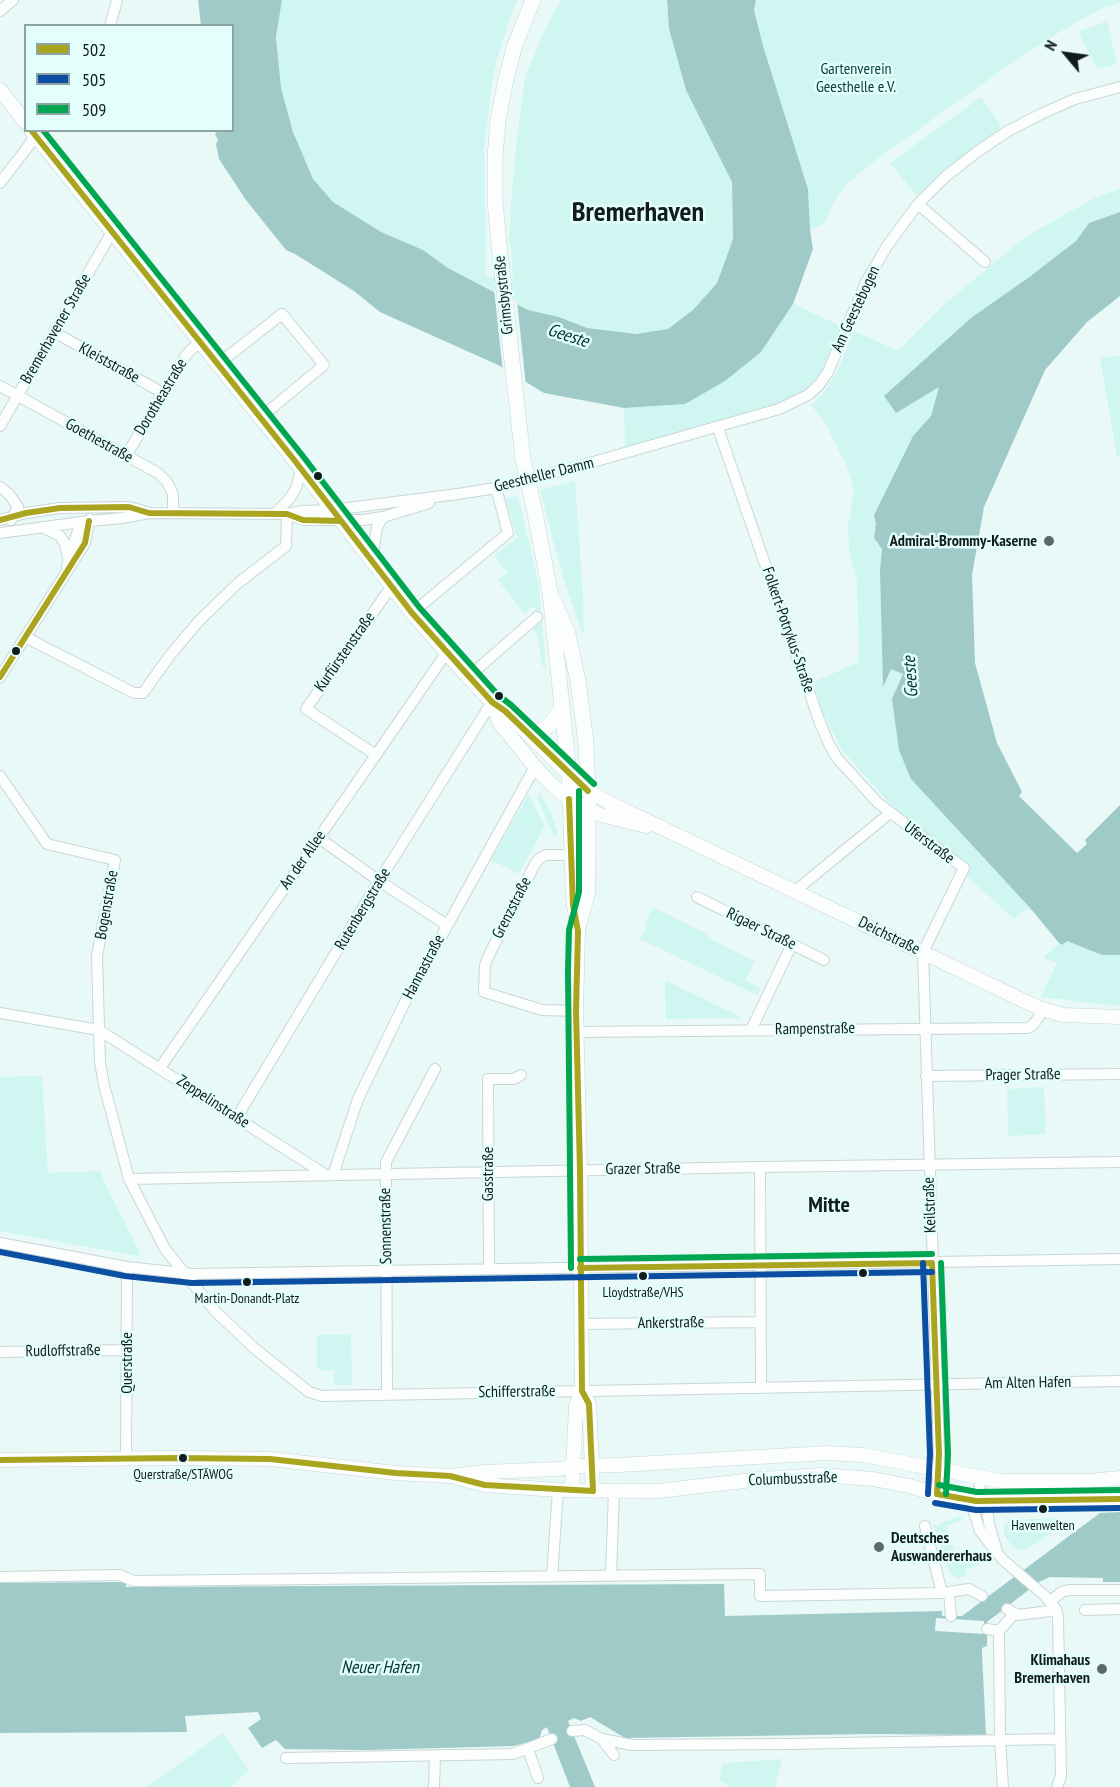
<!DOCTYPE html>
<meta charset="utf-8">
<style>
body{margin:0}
#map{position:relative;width:1120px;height:1787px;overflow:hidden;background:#e8f9f7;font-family:"PT Sans Narrow",sans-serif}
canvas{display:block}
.legend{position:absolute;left:24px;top:24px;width:210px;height:108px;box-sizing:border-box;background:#e2fffc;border:2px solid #8fa4a2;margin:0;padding:8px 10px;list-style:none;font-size:18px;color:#121c1c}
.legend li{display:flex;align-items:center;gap:12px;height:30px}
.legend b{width:30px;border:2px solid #8fa4a2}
.north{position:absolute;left:1036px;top:24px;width:60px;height:60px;-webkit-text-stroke:4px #e2fffc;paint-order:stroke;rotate:299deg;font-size:16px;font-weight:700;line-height:24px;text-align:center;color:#121c1c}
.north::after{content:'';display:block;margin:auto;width:21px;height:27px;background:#121c1c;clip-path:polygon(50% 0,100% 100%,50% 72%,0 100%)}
</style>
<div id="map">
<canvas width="1120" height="1787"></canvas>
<ul class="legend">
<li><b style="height:8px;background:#a9a51f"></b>502</li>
<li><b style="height:8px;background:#0b4ea2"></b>505</li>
<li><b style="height:8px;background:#00a651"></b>509</li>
</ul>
<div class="north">N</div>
</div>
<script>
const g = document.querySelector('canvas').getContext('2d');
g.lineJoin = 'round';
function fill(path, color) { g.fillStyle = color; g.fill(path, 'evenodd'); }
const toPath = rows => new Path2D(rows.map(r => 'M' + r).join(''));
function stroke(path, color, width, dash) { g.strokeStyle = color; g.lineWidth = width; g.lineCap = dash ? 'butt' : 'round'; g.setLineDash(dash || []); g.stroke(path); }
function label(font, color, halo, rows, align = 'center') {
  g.font = font + ' "PT Sans Narrow",sans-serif'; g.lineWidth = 5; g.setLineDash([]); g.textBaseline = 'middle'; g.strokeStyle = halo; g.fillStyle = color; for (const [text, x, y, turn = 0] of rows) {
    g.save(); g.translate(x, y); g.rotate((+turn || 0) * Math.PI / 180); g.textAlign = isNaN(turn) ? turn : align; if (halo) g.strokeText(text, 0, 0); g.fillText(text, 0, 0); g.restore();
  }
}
fill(toPath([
 [282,0,518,0,509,21,494,70,484,148,486,276,513,282,511,244,509,242,511,205,516,147,525,77,546,27,561,0,667,0,669,29,686,90,732,182,733,239,717,283,693,310,668,329,636,334,587,328,559,317,528,310,448,268,423,250,381,232,333,202,313,179,293,132,281,88,276,37],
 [756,0,1120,0,1120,3,1102,8,1061,31,1020,57,881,156,846,184,834,201,824,224,810,230,808,189,763,46,754,10],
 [1107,21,1117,64,1098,69,1078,32],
 [981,97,1000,124,999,131,973,149,942,174,922,196,916,195,890,163],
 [1120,189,1120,212,1089,223,1076,241,1028,278,940,386,931,416,913,436,874,515,876,524,874,538,882,549,880,570,883,685,891,668,903,674,911,779,1032,910,1024,911,1014,919,967,876,971,868,915,826,889,803,842,750,822,712,814,682,859,662,857,581,849,551,848,526,854,491,847,467,824,421,811,405,823,394,837,372,854,331,898,351,947,302,1024,238,1098,196],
 [793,304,841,326,826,362,820,374,802,393,792,400,625,448,624,408,685,404,761,352],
 [1120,355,1120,455,1117,456,1100,358],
 [575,481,583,596,584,632,582,632,563,577,540,490],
 [518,496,539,586,546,669,542,665,537,634,531,626,539,617,535,607,530,608,525,614,498,580,508,573,494,556,517,538,506,499],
 [540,793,551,813,558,834,554,836,537,798],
 [528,795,545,825,519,874,491,860],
 [653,907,707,934,713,940,755,961,745,980,761,988,757,995,640,939,647,926,645,922],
 [1067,941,1102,955,1120,955,1120,1006,1041,997,1057,963,1043,958,1059,943,1062,945],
 [665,980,742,1018,666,1019],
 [42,1076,48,1173,100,1171,104,1182,140,1253,138,1256,0,1231,0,1077],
 [1044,1087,1046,1134,1008,1136,1007,1089],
 [351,1334,352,1385,334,1385,334,1370,323,1371,317,1367,317,1335],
 [960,1516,962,1520,946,1526,950,1538,949,1539,950,1544,952,1544,957,1556,973,1550,979,1565,965,1570,967,1576,958,1578,951,1575,933,1526],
 [1063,1518,1059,1528,1025,1550,1013,1547,1005,1537,1003,1526,1009,1520],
 [223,1733,249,1770,231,1787,146,1787],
 [782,1759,775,1787,732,1787,719,1780,723,1763]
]), '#d0f6f2');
fill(toPath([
 [198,0,282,0,276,37,281,88,293,132,313,179,333,202,381,232,423,250,448,268,528,310,559,317,587,328,636,334,668,329,693,310,717,283,733,239,732,182,686,90,669,29,667,0,756,0,754,10,763,46,808,189,810,230,813,249,793,304,761,352,725,381,685,404,624,408,544,393,498,365,380,312,354,291,295,254,286,250,246,200,219,159,216,144,218,140,215,134,218,131,232,130,232,26,201,25],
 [1120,212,1120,296,1087,322,1045,370,984,507,972,575,975,663,997,743,1022,792,1019,796,1077,853,1087,844,1085,840,1120,805,1120,955,1102,955,1067,941,1062,945,1059,943,1031,909,911,779,899,750,892,699,903,674,891,669,883,687,880,570,882,549,874,538,876,524,874,515,913,436,931,416,939,387,896,413,884,396,971,318,1028,278,1076,241,1089,223],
 [1120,1512,1120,1582,1103,1582,1103,1578,1050,1577,1039,1582,987,1622,987,1646,982,1648,982,1654,986,1735,871,1734,625,1738,590,1717,581,1721,574,1718,568,1721,595,1787,570,1787,547,1727,542,1730,539,1739,514,1746,366,1750,285,1749,276,1740,262,1748,248,1728,261,1719,258,1712,185,1716,187,1732,0,1733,0,1583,126,1582,126,1587,724,1584,725,1616,942,1611,942,1616,962,1616,1100,1513]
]), '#a0cac7');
fill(toPath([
 [494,289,517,301,526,386,503,372],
 [936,1618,984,1621,984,1634,935,1631]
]), '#e8f9f7');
const minor = toPath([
 [0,11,13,0],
 [110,26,117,0],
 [0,183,30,144,36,130],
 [918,204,985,262],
 [54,332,163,393],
 [218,364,282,314,324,365,260,418],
 [0,386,158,473,167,482,173,494,173,513],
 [0,426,112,232],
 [718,428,820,723,829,744,837,758,878,803,964,868,923,952,939,1454,937,1494],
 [126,456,186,355,200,341],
 [0,487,9,494,18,507,11,520],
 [275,514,290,498,296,488,301,470],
 [287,514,303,520,363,520,383,517,429,503],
 [0,520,26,513,60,508,129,507,147,512],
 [42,527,60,536,65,544,68,558],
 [0,533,89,521,123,518,149,513,287,514,301,511,332,510,458,494,496,488,579,466,779,409,808,395,819,385,828,372,866,282,887,246,918,204,945,177,977,152,1008,131,1041,114,1075,99,1120,87],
 [372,562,377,527,383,517],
 [67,566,72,548,78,531,90,519],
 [412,613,508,533,496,488],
 [25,637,134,693,143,693,171,654,199,621,237,584,286,546,287,514],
 [0,677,85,543,89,521],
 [468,677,537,617],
 [376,755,306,709,391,587],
 [0,776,47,844,115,860,97,956,100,1062,104,1085,129,1179,165,1249,215,1311,254,1348,309,1392,322,1396,1120,1381],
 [319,838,379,881,447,925],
 [572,855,546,855,540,858,535,864,488,957,485,965,484,992,542,1010,576,1011],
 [795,891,890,813],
 [697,897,824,960],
 [0,1013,99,1030,326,1175],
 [751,1030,792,944],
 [577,1032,1028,1028,1034,1024,1044,1009],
 [160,1068,447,652],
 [926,1076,1120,1074],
 [237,1117,379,881,492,702],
 [760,1167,761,1388],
 [333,1175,358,1099,405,1002,535,767],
 [129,1179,760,1167,1120,1162],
 [0,1243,127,1267,192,1274,1120,1259],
 [489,1269,488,1079,514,1079,521,1075],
 [580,1324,761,1322],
 [0,1352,127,1350],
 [387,1395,386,1162,435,1069],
 [126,1459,127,1267],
 [982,1476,974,1512,980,1531,1002,1559,1045,1596,1056,1609,1058,1617,1061,1776,1057,1787],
 [985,1494,989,1524,996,1548],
 [925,1526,942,1593],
 [552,1576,558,1490],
 [611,1576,614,1491],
 [0,1577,119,1575,134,1581,760,1574,760,1596,942,1593,969,1589,982,1596],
 [949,1592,951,1616],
 [1051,1602,1054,1598,1062,1592,1069,1590,1120,1590],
 [1007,1609,1018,1615,1050,1611],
 [1085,1610,1120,1609],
 [987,1629,999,1631],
 [572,1731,585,1730,602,1739,632,1745,789,1744,1056,1739],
 [602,1739,614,1755],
 [528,1749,538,1778],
 [286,1758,513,1754,552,1739],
 [434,1787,435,1756],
 [1003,1787,1000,1739,999,1631,1015,1613]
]);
const major = toPath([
 [0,90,26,123],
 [31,130,295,461,412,613,468,677,492,702,505,711,578,783,588,791,616,806,1039,1008,1063,1015,1120,1017],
 [492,702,499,722,535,767,551,784,569,799,601,815,646,826],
 [569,774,573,898,578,931,576,1011,580,1170,582,1391,576,1406,572,1490],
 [579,926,588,893,589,802],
 [582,1391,589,1404,593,1491],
 [0,1460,178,1458,270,1459,396,1473,450,1476,484,1472,559,1469,574,1466,619,1465,827,1453,863,1455,1001,1481,1089,1481,1120,1478],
 [458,1478,485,1485,558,1490,637,1491,658,1491,761,1479,821,1475,873,1479,909,1486,937,1494,976,1501,1120,1499]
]);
const highway = toPath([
 [523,459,499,245,495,201,495,158,498,120,506,79,514,48,533,0],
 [534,508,550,592,569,774],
 [554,601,568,634,578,681,586,743,588,791],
 [529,734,543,730,551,723,562,708]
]);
stroke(minor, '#c9d6d5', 12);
stroke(major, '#c9d6d5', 15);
stroke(highway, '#c9d6d5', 16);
stroke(minor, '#fcfefe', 10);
stroke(major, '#fcfefe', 14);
stroke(highway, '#fcfefe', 15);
const highwayBridge = toPath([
 [523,459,534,508]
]);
stroke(highwayBridge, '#c9d6d5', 16, []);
stroke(highwayBridge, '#fcfefe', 15);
stroke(toPath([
 [31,130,295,461,412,613,492,702,505,711,588,791],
 [0,520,26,513,60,508,129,507,149,513,287,514,303,520,341,521],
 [0,677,85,543,89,521],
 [932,1263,939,1454,937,1494],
 [580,1268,932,1263],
 [0,1460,178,1458,270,1459,396,1473,450,1476,485,1485,593,1491,589,1404,582,1391,580,1170,576,1011,578,931,573,905,569,799],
 [937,1494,976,1501,1120,1499]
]), '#a9a51f', 6);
stroke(toPath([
 [0,1252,125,1276,192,1283,932,1272],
 [923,1263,930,1454,928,1494],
 [935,1503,976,1510,1120,1508]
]), '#0b4ea2', 6);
stroke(toPath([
 [43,130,302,455,419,607,498,695,511,705,594,784],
 [580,1259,932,1254],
 [941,1263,948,1454,946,1494],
 [571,1268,568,971,569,930,579,892,579,791],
 [939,1485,977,1492,1120,1490]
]), '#00a651', 6);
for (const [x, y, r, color] of [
 [318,476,5,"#121c1c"],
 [1049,541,6,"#5d6969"],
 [16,651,5,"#121c1c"],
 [499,696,5,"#121c1c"],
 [863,1273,5,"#121c1c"],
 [643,1276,5,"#121c1c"],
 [247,1282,5,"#121c1c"],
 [183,1458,5,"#121c1c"],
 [1043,1509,5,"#121c1c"],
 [879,1547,6,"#5d6969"],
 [1102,1669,6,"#5d6969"]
]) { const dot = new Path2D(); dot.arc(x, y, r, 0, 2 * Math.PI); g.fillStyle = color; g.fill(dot); stroke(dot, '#e2fffc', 2); }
label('14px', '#121c1c', '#e2fffc', [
 ["Lloydstraße/VHS",643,1293],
 ["Martin-Donandt-Platz",247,1299],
 ["Querstraße/STÄWOG",183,1475],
 ["Havenwelten",1043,1526]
]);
label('16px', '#083c39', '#e2fffc', [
 ["Gartenverein",856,69],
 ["Geesthelle e.V.",856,87]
]);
label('16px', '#121c1c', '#e2fffc', [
 ["Grimsbystraße",504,295,-96],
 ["Am Geestebogen",856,309,-65],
 ["Bremerhavener Straße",56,329,-60],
 ["Kleiststraße",109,363,29],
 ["Dorotheastraße",161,397,-59],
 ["Goethestraße",99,441,29],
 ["Geestheller Damm",544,475,-14],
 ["Folkert-Potrykus-Straße",788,630,71],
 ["Kurfürstenstraße",345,652,-55],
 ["Uferstraße",929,843,37],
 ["An der Allee",303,860,-55],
 ["Bogenstraße",107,905,-80],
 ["Grenzstraße",512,908,-63],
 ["Rutenbergstraße",363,909,-59],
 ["Rigaer Straße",761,929,26],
 ["Deichstraße",889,936,26],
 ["Hannastraße",424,967,-62],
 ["Rampenstraße",815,1029,-1],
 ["Prager Straße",1023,1075,-1],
 ["Zeppelinstraße",213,1102,33],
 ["Grazer Straße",643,1169,-1],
 ["Gasstraße",488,1174,-90],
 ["Keilstraße",930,1205,-92],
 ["Sonnenstraße",386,1226,-91],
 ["Ankerstraße",671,1323,-1],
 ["Rudloffstraße",63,1351,-1],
 ["Querstraße",127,1363,-90],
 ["Am Alten Hafen",1028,1383,-1],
 ["Schifferstraße",517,1392,-1],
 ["Columbusstraße",793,1479,-2]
]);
label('bold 16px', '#121c1c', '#e2fffc', [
 ["Admiral-Brommy-Kaserne",1037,541],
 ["Deutsches",891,1538,"left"],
 ["Auswandererhaus",891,1556,"left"],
 ["Klimahaus",1090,1660],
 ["Bremerhaven",1090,1678]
], 'right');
label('italic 18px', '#023734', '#e2fffc', [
 ["Geeste",568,336,18],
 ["Geeste",911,677,-94],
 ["Neuer Hafen",380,1668]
]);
label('bold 22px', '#121c1c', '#e2fffc', [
 ["Mitte",829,1206]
]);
label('bold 28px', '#121c1c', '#e2fffc', [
 ["Bremerhaven",638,213]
]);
</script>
